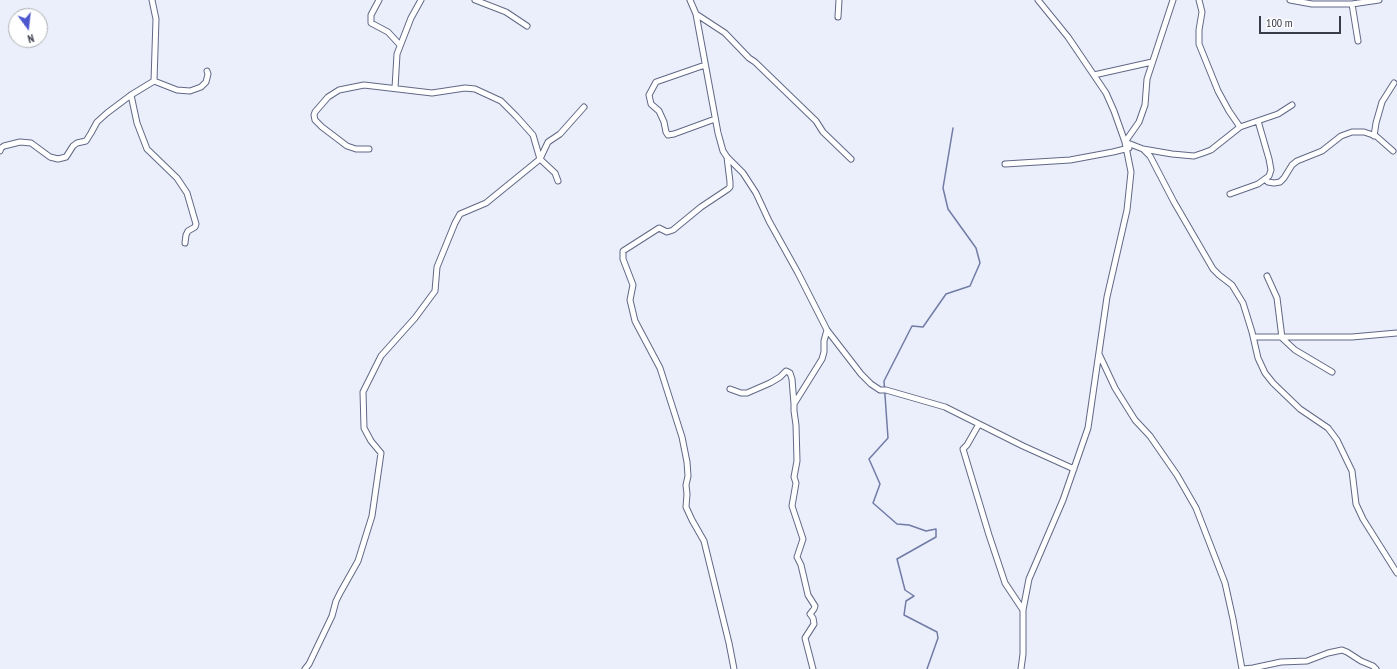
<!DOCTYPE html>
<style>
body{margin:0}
#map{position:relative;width:1397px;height:669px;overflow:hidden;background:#ebeffc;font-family:"PT Sans Narrow",sans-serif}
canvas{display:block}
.north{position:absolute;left:8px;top:8px;width:40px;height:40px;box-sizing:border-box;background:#fff;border:1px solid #afb1b6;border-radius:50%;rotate:165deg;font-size:11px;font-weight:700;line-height:16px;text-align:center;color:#383b48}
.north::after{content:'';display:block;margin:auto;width:14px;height:18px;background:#4d58ce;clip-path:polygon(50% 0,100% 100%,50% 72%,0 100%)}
.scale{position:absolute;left:1259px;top:16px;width:82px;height:18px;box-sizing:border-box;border:2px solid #383b48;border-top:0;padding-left:5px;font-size:12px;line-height:14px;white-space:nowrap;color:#383b48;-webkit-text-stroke:3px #fff;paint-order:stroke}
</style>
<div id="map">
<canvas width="1397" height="669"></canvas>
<div class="north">N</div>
<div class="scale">100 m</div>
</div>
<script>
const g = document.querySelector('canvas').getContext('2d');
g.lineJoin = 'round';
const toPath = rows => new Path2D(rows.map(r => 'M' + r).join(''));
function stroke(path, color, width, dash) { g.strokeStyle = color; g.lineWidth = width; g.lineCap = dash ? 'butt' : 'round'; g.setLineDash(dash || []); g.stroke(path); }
stroke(toPath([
 [927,669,938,638,937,632,904,615,906,601,914,596,905,590,897,559,936,537,936,529,926,531,909,525,897,524,873,503,880,484,869,459,888,438,884,381,912,326,923,327,946,294,970,286,980,263,976,248,948,209,943,188,953,128]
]), '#717ba5', 1.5);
const street = toPath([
 [379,0,371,15,371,23,388,32,400,45],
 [475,0,506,12,527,26],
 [690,0,696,14,718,133,723,151,727,157,743,173,756,193,769,221,798,273,827,330,861,374,871,384,880,390,886,390,945,407,1023,446,1074,469],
 [1199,0,1202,12,1199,30,1199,44,1218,91,1229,111,1240,127],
 [1290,0,1312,4,1352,4,1379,0],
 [1352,4,1358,41],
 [696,14,725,33,749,58,755,62,816,121,823,132,851,159],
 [838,17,839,0],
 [705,65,656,82,649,95,651,104,659,111,664,122,666,132,668,135,674,134,715,119],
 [1094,75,1152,62],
 [154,81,177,90,190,91,201,87,206,82,208,74,207,71],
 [395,88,397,54,411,18,421,0],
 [131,95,137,123,147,149,177,178,187,193,196,224,195,227,188,231,186,235,185,243],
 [1374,136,1376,123,1382,102,1394,83],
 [1125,142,1143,149,1150,156,1174,202,1213,269,1219,275,1232,285,1243,303,1252,332,1258,358,1265,373,1273,383,1300,409,1328,428,1337,440,1352,471,1356,504,1363,519,1397,573],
 [1125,142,1139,122,1145,105,1147,79,1173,0],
 [369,149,356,149,347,146,322,127,315,120,314,115,315,112,328,97,339,90,364,85,432,93,465,88,475,89,501,101,516,116,533,135,540,159,555,173,558,181],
 [1143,149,1172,154,1194,156,1203,153,1211,150,1240,127,1278,114,1292,105],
 [0,151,1,148,4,146,20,142,31,143,50,157,58,159,66,157,73,146,77,143,86,141,91,133,97,122,107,113,131,95,154,81,156,19,152,0],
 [727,157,730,182,730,187,728,189,701,207,673,230,667,232,659,228,623,251,623,259,633,285,630,300,635,321,660,368,682,437,687,462,688,476,686,485,687,494,686,507,692,520,704,541,729,643,734,669],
 [1005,164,1070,160,1113,152,1129,148],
 [1266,180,1268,182,1274,183,1280,182,1284,178,1292,165,1297,161,1322,151,1341,136,1352,132,1364,132,1376,136,1393,151],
 [1230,194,1258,184,1269,176,1271,170,1269,159,1258,121],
 [1267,276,1277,298,1282,338,1295,350,1332,372],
 [1254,337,1352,337,1397,333],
 [1099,354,1115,388,1135,420,1150,436,1177,475,1196,508,1225,583,1233,619,1242,669],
 [730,389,741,393,747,393,770,383,780,377,786,371,790,373,792,379,794,404],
 [979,424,967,445,963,449,989,535,1005,583,1023,610],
 [305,669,309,664,332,616,336,601,340,593,358,561,372,516,381,453,371,441,364,428,363,392,381,356,415,318,435,291,437,267,455,223,460,214,486,203,540,159,548,142,560,134,584,107],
 [813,669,805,638,814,624,813,618,810,614,814,609,815,606,808,595,801,565,797,557,803,539,792,506,796,483,794,477,797,461,796,425,794,411,794,404,822,359,824,352,824,341,827,330],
 [1021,669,1023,654,1023,610,1029,579,1063,500,1088,428,1107,297,1127,210,1131,172,1125,142,1114,111,1106,93,1068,37,1038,0],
 [1243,669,1253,668,1281,662,1307,661,1328,653,1342,650,1347,652,1361,661,1373,666,1376,669]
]);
stroke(street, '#616885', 7);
stroke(street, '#fff', 5);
</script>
